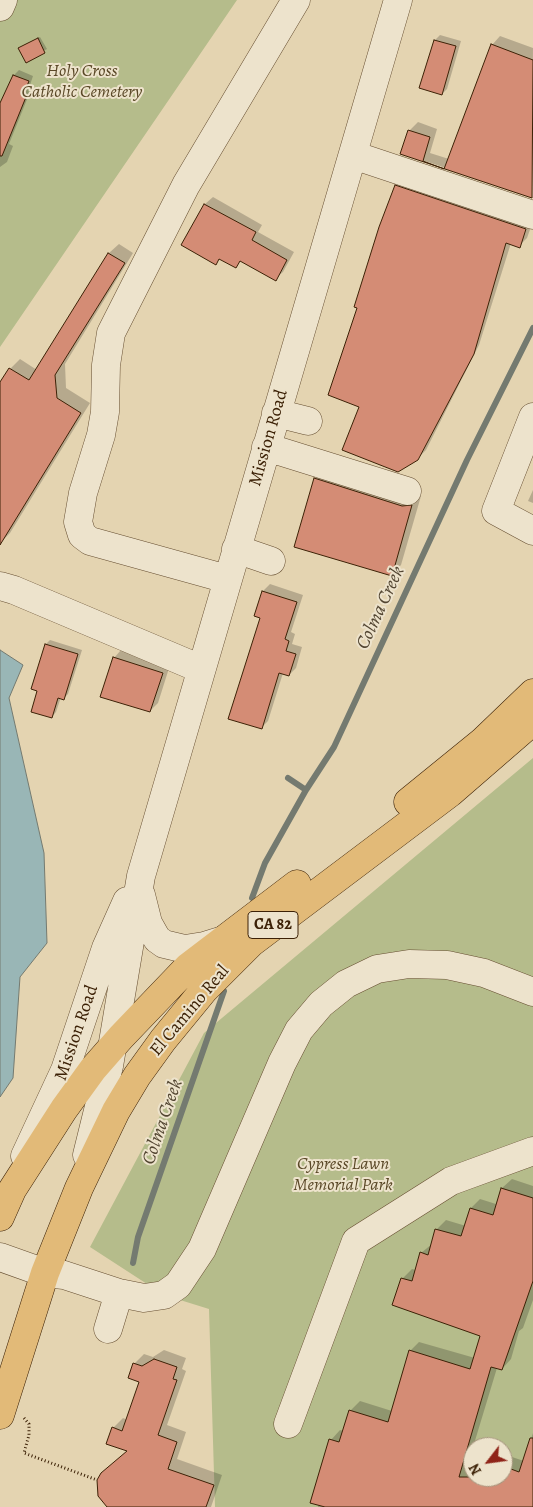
<!DOCTYPE html>
<style>
body{margin:0}
#map{position:relative;width:533px;height:1507px;overflow:hidden;background:#e4d4b1;font-family:Alegreya,serif}
canvas{display:block}
.north{position:absolute;left:463px;top:1437px;width:50px;height:50px;box-sizing:border-box;background:#ede3cc;border:1px solid #a6957d;border-radius:50%;rotate:240deg;font-size:14px;font-weight:700;line-height:20px;text-align:center;color:#3c2106}
.north::after{content:'';display:block;margin:auto;width:18px;height:22px;background:#8f2418;clip-path:polygon(50% 0,100% 100%,50% 72%,0 100%)}
</style>
<div id="map">
<canvas width="533" height="1507"></canvas>
<div class="north">N</div>
</div>
<script>
const g = document.querySelector('canvas').getContext('2d');
g.lineJoin = 'round';
function fill(path, color) { g.fillStyle = color; g.fill(path, 'evenodd'); }
const toPath = rows => new Path2D(rows.map(r => 'M' + r).join(''));
function stroke(path, color, width, dash) { g.strokeStyle = color; g.lineWidth = width; g.lineCap = dash ? 'butt' : 'round'; g.setLineDash(dash || []); g.stroke(path); }
function label(font, color, halo, rows, align = 'center') {
  g.font = font + ' Alegreya,serif'; g.lineWidth = 4; g.setLineDash([]); g.textBaseline = 'middle'; g.strokeStyle = halo; g.fillStyle = color; for (const [text, x, y, turn = 0] of rows) {
    g.save(); g.translate(x, y); g.rotate((+turn || 0) * Math.PI / 180); g.textAlign = isNaN(turn) ? turn : align; if (halo) g.strokeText(text, 0, 0); g.fillText(text, 0, 0); g.restore();
  }
}
fill(toPath([
 [0,0,237,0,0,347],
 [533,758,533,1507,215,1507,209,1309,164,1295,90,1247,204,1033],
 [473,1447,503,1447,503,1477,473,1477]
]), '#b5bc8b');
const water = toPath([
 [0,650,23,665,9,698,44,853,47,943,20,977,13,1078,0,1097,0,650]
]);
fill(water, '#99b6b6');
stroke(water, '#747a70', 1);
fill(toPath([
 [440,35,461,41,447,89,442,94,435,40],
 [500,36,533,48,532,197,401,153,409,131,418,122,437,129,430,153,449,159,492,45],
 [40,37,47,49,26,61,20,48],
 [19,70,33,76,28,91,30,92,9,144,13,146,7,162,0,167,0,108,14,75],
 [404,178,533,221,527,238,519,246,511,243,479,345,426,450,417,459,360,406,396,186],
 [213,197,262,225,258,232,294,252,283,272,275,279,242,260,235,266,221,258,216,263,183,245,205,204],
 [119,244,133,253,65,364,66,388,90,403,10,533,0,543,0,385,10,369,20,359,37,370,109,253],
 [325,469,413,497,421,496,401,565,391,575,316,479],
 [533,490,533,503,528,501],
 [270,584,303,595,291,632,295,634,292,644,302,647,296,668,289,675,283,673,268,721,261,728,263,591],
 [50,640,82,650,68,694,64,698,61,697,56,712,52,717,39,690,46,644],
 [121,650,170,665,158,703,150,711,114,658],
 [512,1179,533,1186,533,1300,523,1328,519,1331,511,1359,502,1369,497,1368,474,1444,482,1447,473,1447,473,1477,503,1477,503,1454,524,1461,533,1433,533,1507,318,1507,331,1440,340,1430,344,1431,350,1411,360,1401,392,1411,410,1351,419,1342,475,1358,482,1336,403,1278,412,1269,416,1270,421,1253,432,1244,436,1230,446,1220,466,1226,471,1208,480,1199,496,1204,502,1188],
 [164,1350,186,1358,182,1369,186,1371,167,1425,186,1432,177,1459,222,1475,211,1507,109,1507,128,1450,113,1428,123,1418,128,1420,141,1382,134,1364,144,1354,153,1357]
]), '#0003');
stroke(toPath([
 [288,778,306,790],
 [252,898,265,863,306,790,334,747,467,460,533,328],
 [133,1263,138,1237,224,991]
]), '#747a70', 6);
const building = toPath([
 [38,38,45,53,26,63,18,48,38,38],
 [434,40,456,46,442,95,419,88,434,40],
 [491,44,533,60,532,198,400,154,408,130,430,137,423,161,444,169,491,44],
 [13,75,29,81,23,96,26,97,2,156,0,156,0,103,13,75],
 [395,185,526,229,520,248,506,243,474,354,418,460,398,472,342,450,359,407,328,395,357,308,354,307,379,227,395,185],
 [204,204,256,232,252,240,287,260,276,281,240,261,236,268,219,259,216,265,181,245,204,204],
 [108,253,125,263,55,375,57,398,81,413,0,545,0,382,9,368,29,380,108,253],
 [314,478,402,506,412,505,392,576,294,547,314,478],
 [262,591,297,602,285,639,289,641,286,651,296,654,289,676,279,673,262,729,228,719,260,618,254,616,262,591],
 [45,644,78,654,64,700,58,698,52,718,31,712,37,691,31,689,45,644],
 [113,657,163,673,150,712,100,697,113,657],
 [501,1188,533,1198,533,1281,502,1370,491,1367,459,1477,503,1477,503,1466,519,1472,530,1438,533,1438,533,1507,325,1507,310,1503,329,1439,339,1442,349,1410,388,1422,409,1350,470,1369,480,1336,392,1305,401,1278,412,1281,420,1252,428,1255,435,1229,461,1236,470,1208,493,1215,501,1188],
 [154,1359,177,1367,173,1379,177,1380,158,1435,177,1442,168,1469,214,1485,206,1507,107,1507,98,1496,97,1480,101,1473,127,1451,106,1444,112,1427,122,1431,139,1382,128,1378,133,1363,142,1366,154,1359]
]);
fill(building, '#d48c75');
stroke(building, '#3c2106', 1);
const minor = toPath([
 [0,7,3,0],
 [353,155,533,215],
 [276,413,308,421],
 [533,417,496,511,533,531],
 [266,447,407,491],
 [236,549,271,561],
 [227,579,90,541,82,535,78,522,83,493,101,435,105,412,106,365,111,333,186,185,296,0],
 [0,586,14,590,201,669],
 [141,895,148,923,157,939,164,944,185,949,204,946,220,941],
 [87,1155,109,1066,141,876,398,0],
 [25,1156,65,1070,106,948,127,901],
 [0,1257,45,1273,64,1275,119,1293,144,1298,164,1295,178,1285,202,1249,282,1063,299,1030,321,1004,346,984,377,969,409,964,447,965,484,973,533,992],
 [108,1329,119,1293],
 [288,1424,356,1241,451,1181,533,1151]
]);
const major = toPath([
 [408,802,483,741,533,693],
 [0,1217,12,1190,64,1109,93,1069,121,1037,188,967,297,884],
 [0,1415,45,1273,79,1188,116,1111,137,1076,163,1040,204,990,251,943,450,793,533,721]
]);
stroke(minor, '#664e31', 29);
stroke(major, '#3c2106', 29);
stroke(toPath([
 [24,1418,29,1424,29,1435,24,1453,97,1480]
]), '#3c2106', 3, [1, 2.5]);
stroke(minor, '#ede3cc', 28);
stroke(major, '#e2ba78', 28);
for (const [x, y, w] of [
 [273,925,50]
]) { const box = new Path2D(); box.roundRect(x - w / 2, y - 13.5, w, 27, 4); g.fillStyle = '#ede3cc'; g.fill(box); stroke(box, '#3c2106', 1); }
label('bold 16px', '#3c2106', null, [
 ["CA 82",273,925]
]);
label('italic 18px', '#5a4827', '#ede3cc', [
 ["Holy Cross",82,72],
 ["Catholic Cemetery",82,93],
 ["Cypress Lawn",343,1165],
 ["Memorial Park",343,1186]
]);
label('18px', '#3c2106', '#ede3cc', [
 ["Mission Road",269,438,-74],
 ["El Camino Real",190,1011,-50],
 ["Mission Road",77,1033,-71]
]);
label('italic 19px', '#534632', '#ede3cc', [
 ["Colma Creek",381,608,-65],
 ["Colma Creek",163,1122,-71]
]);
</script>
